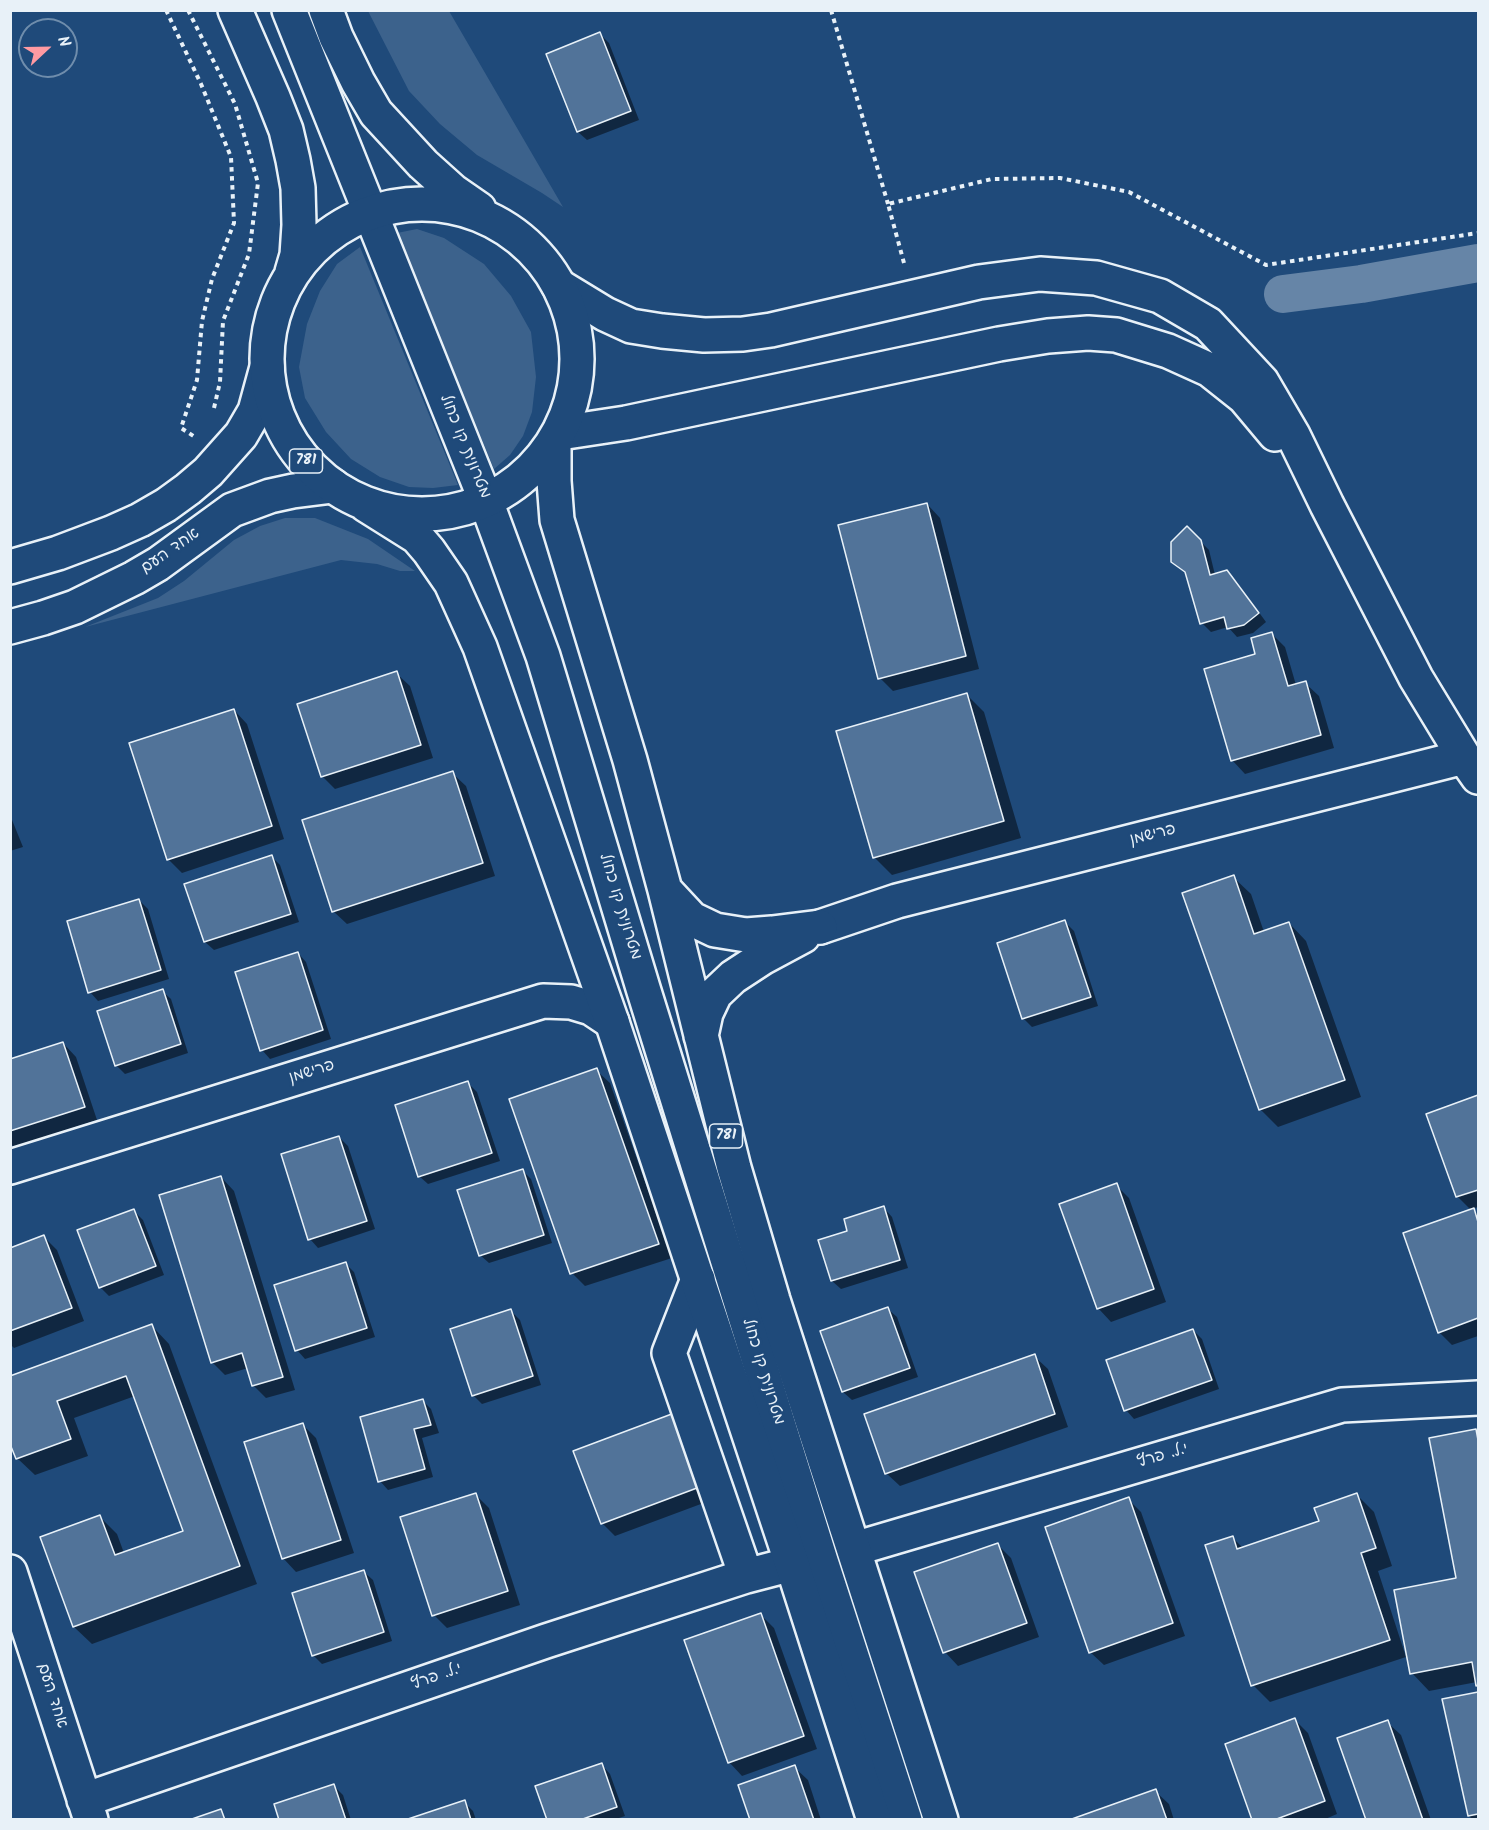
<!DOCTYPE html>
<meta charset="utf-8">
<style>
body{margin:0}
#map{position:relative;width:1489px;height:1830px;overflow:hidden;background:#1f4a7a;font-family:Kalam,sans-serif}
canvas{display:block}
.frame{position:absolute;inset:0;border:12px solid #e8f1f8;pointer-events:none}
.north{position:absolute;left:18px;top:18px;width:60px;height:60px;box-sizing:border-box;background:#1f4a7a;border:2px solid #6f8dac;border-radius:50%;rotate:68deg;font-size:16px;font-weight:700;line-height:24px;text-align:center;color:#e8f1f8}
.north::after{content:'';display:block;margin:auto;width:21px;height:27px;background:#ff9aa2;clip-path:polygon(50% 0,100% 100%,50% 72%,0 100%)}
</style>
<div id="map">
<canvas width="1489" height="1830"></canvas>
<div class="frame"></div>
<div class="north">N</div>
</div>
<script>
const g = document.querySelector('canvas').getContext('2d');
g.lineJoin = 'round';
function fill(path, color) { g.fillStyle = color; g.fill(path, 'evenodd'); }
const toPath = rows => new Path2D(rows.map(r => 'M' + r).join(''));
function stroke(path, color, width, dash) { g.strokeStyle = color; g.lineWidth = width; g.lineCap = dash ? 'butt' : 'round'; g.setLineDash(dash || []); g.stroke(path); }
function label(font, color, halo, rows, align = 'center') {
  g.font = font + ' Kalam,"Playpen Sans Hebrew",sans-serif'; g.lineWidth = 5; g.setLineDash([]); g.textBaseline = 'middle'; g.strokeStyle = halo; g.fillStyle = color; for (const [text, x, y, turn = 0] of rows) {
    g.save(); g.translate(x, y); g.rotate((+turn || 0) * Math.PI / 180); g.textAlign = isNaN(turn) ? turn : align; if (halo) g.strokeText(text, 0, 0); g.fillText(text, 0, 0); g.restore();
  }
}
fill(toPath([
 [368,11,449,11,563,207,542,193,477,155,440,124,409,91],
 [417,229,444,238,484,264,511,296,531,332,536,377,532,412,523,436,510,455,494,469,397,233],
 [360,247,458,485,433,488,409,487,380,477,351,459,326,432,305,398,299,367,307,324,320,291,337,264],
 [285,518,315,518,368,539,415,571,400,571,377,564,341,560,85,627,158,598,184,581,234,540,260,526]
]), '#3c628c');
fill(toPath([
 [600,34,609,43,639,120,587,140,578,132],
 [927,504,940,518,979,669,893,691,880,678],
 [1187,528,1209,550,1215,575,1227,572,1236,581,1266,622,1253,633,1237,637,1228,627,1211,632,1202,623,1188,574,1173,561],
 [1271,633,1285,647,1296,685,1305,683,1319,696,1334,748,1245,774,1232,760,1257,655],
 [396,673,410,686,433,758,335,789,322,776],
 [967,695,984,712,1021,838,892,875,874,857],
 [234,710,247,724,284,839,182,873,168,859],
 [452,773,466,786,495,876,347,924,333,911],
 [10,815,23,847,10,851],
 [272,857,280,865,299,922,214,950,205,942],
 [1233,877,1251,894,1264,932,1289,923,1306,941,1361,1097,1278,1127,1260,1109],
 [139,900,148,909,169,979,98,1001,90,992],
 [1065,922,1074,931,1098,1006,1032,1027,1023,1018],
 [298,953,306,962,331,1039,270,1059,262,1050],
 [162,991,171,999,188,1053,125,1074,116,1065],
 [63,1043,76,1057,97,1120,14,1147,10,1143,10,1057,12,1060],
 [596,1070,610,1083,672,1258,585,1286,572,1273],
 [468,1083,477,1092,500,1161,428,1184,419,1176],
 [1478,1097,1478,1207,1472,1209,1478,1215,1478,1336,1452,1345,1439,1332,1472,1211,1457,1196,1428,1115],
 [339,1137,348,1146,375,1229,318,1248,310,1239],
 [522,1170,531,1179,552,1243,489,1263,480,1255],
 [221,1177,234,1191,295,1390,266,1398,253,1385,248,1368,225,1375,212,1362],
 [1116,1185,1129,1198,1166,1302,1111,1322,1098,1308],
 [884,1208,892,1217,908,1268,841,1289,832,1281,849,1232],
 [134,1211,143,1220,164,1275,109,1296,100,1287],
 [44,1237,57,1250,84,1321,14,1348,10,1344,10,1250],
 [345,1263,354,1272,375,1337,305,1359,297,1350],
 [888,1309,897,1317,918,1377,852,1400,843,1392],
 [511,1311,520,1320,541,1385,482,1404,473,1395],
 [152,1326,169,1344,257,1584,92,1644,74,1627,42,1538,100,1517,117,1534,124,1553,184,1532,135,1396,74,1418,88,1456,35,1475,17,1458,10,1378],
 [1193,1330,1202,1339,1219,1389,1134,1419,1126,1410],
 [1034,1356,1048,1369,1068,1427,900,1486,886,1473],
 [423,1401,431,1409,439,1433,422,1438,433,1477,388,1490,380,1481],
 [677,1414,717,1498,615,1536,602,1523],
 [303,1425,316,1438,354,1553,296,1572,283,1558],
 [1476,1431,1478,1433,1478,1686,1477,1682,1429,1691,1412,1673,1457,1579],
 [475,1494,489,1508,520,1605,447,1628,434,1615],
 [1357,1495,1374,1512,1392,1566,1378,1571,1406,1657,1270,1702,1253,1685,1233,1538,1244,1549,1321,1522],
 [1128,1499,1141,1512,1185,1636,1104,1665,1090,1652],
 [998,1545,1011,1558,1039,1637,958,1666,945,1652],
 [364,1572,373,1580,392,1641,322,1664,313,1655],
 [761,1615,774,1628,817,1749,742,1776,729,1762],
 [1478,1693,1478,1820,1473,1820,1469,1816,1444,1701],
 [1295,1720,1308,1733,1337,1814,1323,1820,1254,1820],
 [1387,1722,1401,1735,1431,1820,1367,1820],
 [602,1765,610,1774,625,1816,613,1820,549,1820],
 [794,1767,808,1780,821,1820,751,1820],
 [334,1786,343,1795,351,1820,281,1820],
 [1155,1791,1169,1804,1174,1820,1073,1820],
 [464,1802,473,1811,476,1820,410,1820]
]), '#0007');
stroke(toPath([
 [1283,294,1361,284,1478,263]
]), '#6685a7', 38);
const building = toPath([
 [600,32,631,111,577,132,546,54,600,32],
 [927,503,966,656,878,679,838,525,927,503],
 [1187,526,1201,540,1210,575,1227,570,1259,613,1244,625,1227,629,1224,617,1200,624,1185,572,1171,562,1171,542,1187,526],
 [1272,632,1288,686,1306,681,1321,735,1231,761,1204,669,1255,654,1251,638,1272,632],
 [397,671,421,745,321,777,297,704,397,671],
 [967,693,1004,821,873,858,836,731,967,693],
 [234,709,272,826,167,860,129,743,234,709],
 [453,771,483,863,332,912,302,820,453,771],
 [272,855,291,914,204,942,184,884,272,855],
 [1234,875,1254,934,1289,922,1345,1080,1259,1110,1182,893,1234,875],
 [139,899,161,970,88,993,67,921,139,899],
 [1065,920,1091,997,1022,1019,997,943,1065,920],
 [298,952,323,1030,260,1051,235,972,298,952],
 [163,989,181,1044,115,1066,97,1011,163,989],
 [63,1042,85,1107,10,1131,10,1059,63,1042],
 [597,1068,659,1244,570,1274,509,1099,597,1068],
 [468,1081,492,1153,418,1177,395,1105,468,1081],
 [1478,1095,1478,1190,1456,1197,1426,1114,1478,1095],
 [339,1136,367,1221,308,1240,281,1154,339,1136],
 [523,1169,544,1235,479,1256,457,1190,523,1169],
 [221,1176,283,1377,252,1386,242,1353,211,1363,159,1195,221,1176],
 [1117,1183,1154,1289,1097,1309,1059,1204,1117,1183],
 [884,1206,900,1260,831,1281,818,1240,847,1231,844,1219,884,1206],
 [1474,1208,1478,1222,1478,1318,1438,1333,1403,1233,1474,1208],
 [134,1209,156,1266,99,1288,77,1230,134,1209],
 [44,1235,72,1308,10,1331,10,1248,44,1235],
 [346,1262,367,1328,295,1351,274,1285,346,1262],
 [888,1307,910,1368,842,1392,820,1331,888,1307],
 [511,1309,533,1376,472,1396,450,1329,511,1309],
 [152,1324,240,1566,73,1627,40,1537,100,1515,115,1555,183,1531,126,1376,57,1401,71,1439,16,1459,10,1444,10,1376,152,1324],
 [1193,1329,1212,1380,1124,1411,1106,1360,1193,1329],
 [1035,1354,1055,1414,885,1474,864,1414,1035,1354],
 [423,1399,431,1425,414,1429,425,1469,378,1482,360,1417,423,1399],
 [677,1412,705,1485,601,1524,573,1451,677,1412],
 [303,1423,341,1540,282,1559,244,1442,303,1423],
 [1476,1429,1478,1440,1478,1685,1476,1686,1472,1662,1410,1674,1394,1590,1456,1578,1429,1438,1476,1429],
 [476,1493,508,1591,432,1616,400,1517,476,1493],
 [1357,1493,1376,1548,1361,1553,1390,1640,1251,1686,1205,1545,1233,1536,1237,1549,1319,1521,1314,1508,1357,1493],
 [1129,1497,1173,1623,1089,1653,1045,1527,1129,1497],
 [998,1543,1027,1623,943,1653,914,1572,998,1543],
 [364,1570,384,1632,312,1656,292,1593,364,1570],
 [761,1613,804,1736,728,1763,684,1640,761,1613],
 [1478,1692,1478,1814,1468,1816,1442,1699,1478,1692],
 [1295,1718,1325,1801,1274,1820,1252,1820,1225,1744,1295,1718],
 [1388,1720,1423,1820,1366,1820,1337,1738,1388,1720],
 [602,1763,617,1807,580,1820,547,1820,535,1786,602,1763],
 [795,1765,814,1820,750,1820,738,1785,795,1765],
 [334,1784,346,1820,279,1820,274,1804,334,1784],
 [1156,1789,1167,1820,1069,1820,1156,1789],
 [465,1800,471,1820,408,1820,408,1819,465,1800],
 [221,1809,225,1820,189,1820,221,1809]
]);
fill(building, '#517399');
stroke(building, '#e8f1f8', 1.5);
const minor = toPath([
 [289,10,486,501,543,656,643,988,821,1561,905,1820],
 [559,286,605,314,631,326,662,331,704,335,743,334,771,330,979,282,1040,274,1096,278,1160,296,1208,324,1262,382,1293,435,1327,505,1416,678,1464,757,1478,777],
 [560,433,626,423,999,344,1048,336,1088,333,1116,335,1168,351,1210,370,1244,397,1275,434],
 [10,567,58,553,111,533,140,520,166,505,188,489,208,472,241,435,255,411,267,367],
 [10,627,43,618,75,607,134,578,158,564,232,510,270,496,293,491,333,486],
 [820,927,897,901,1464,757],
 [10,1167,543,1001,571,1002,591,1008,612,1022],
 [698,1279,669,1353,746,1576],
 [854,1549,1342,1405,1478,1398],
 [10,1572,91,1820],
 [84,1800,546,1641,746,1576,792,1564]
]);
const major = toPath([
 [235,10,273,97,286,130,293,160,298,188,299,225,297,255,292,272],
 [326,10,336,37,358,82,376,113,423,164,453,191,479,209],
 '267 359a155 155 0 1 1 310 0a155 155 0 1 1-310 0Z',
 [554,443,554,481,557,520,630,760,665,890,734,1168,773,1300,941,1820],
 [366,505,417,537,429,551,451,583,480,647,612,1022,792,1564,874,1820],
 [665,890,692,919,715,930,746,935,772,933,820,927],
 [701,1036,706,1013,715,994,733,977,762,958,803,936]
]);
stroke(minor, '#e8f1f8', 38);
stroke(major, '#e8f1f8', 38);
stroke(toPath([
 [166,10,201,84,231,157,234,223,212,279,202,321,197,380,181,428,195,437],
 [188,10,235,104,258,183,249,254,223,321,220,382,214,408],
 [831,10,888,204],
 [904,263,888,204,992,179,1060,178,1129,192,1266,265,1478,233]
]), '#e8f1f8', 4, [4.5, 4.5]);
stroke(minor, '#1f4a7a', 33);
stroke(major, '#1f4a7a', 33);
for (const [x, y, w] of [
 [306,461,33],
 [726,1136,33]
]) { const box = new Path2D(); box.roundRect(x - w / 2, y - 12, w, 24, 4.5); g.fillStyle = '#1f4a7a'; g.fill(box); stroke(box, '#e8f1f8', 1.5); }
label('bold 15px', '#e8f1f8', null, [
 ["781",306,461],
 ["781",726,1136]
]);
label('16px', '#e8f1f8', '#1f4a7a', [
 ["מטרונית קו כחול",464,447,68],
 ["אחד העם",171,552,-35],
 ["פרישמן",1153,836,-14],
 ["מטרונית קו כחול",619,907,73],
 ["פרישמן",312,1073,-17],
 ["מטרונית קו כחול",762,1372,73],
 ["י.ל. פרץ",1163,1457,-16],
 ["י.ל. פרץ",437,1678,-19],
 ["אחד העם",51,1696,72]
]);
</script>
